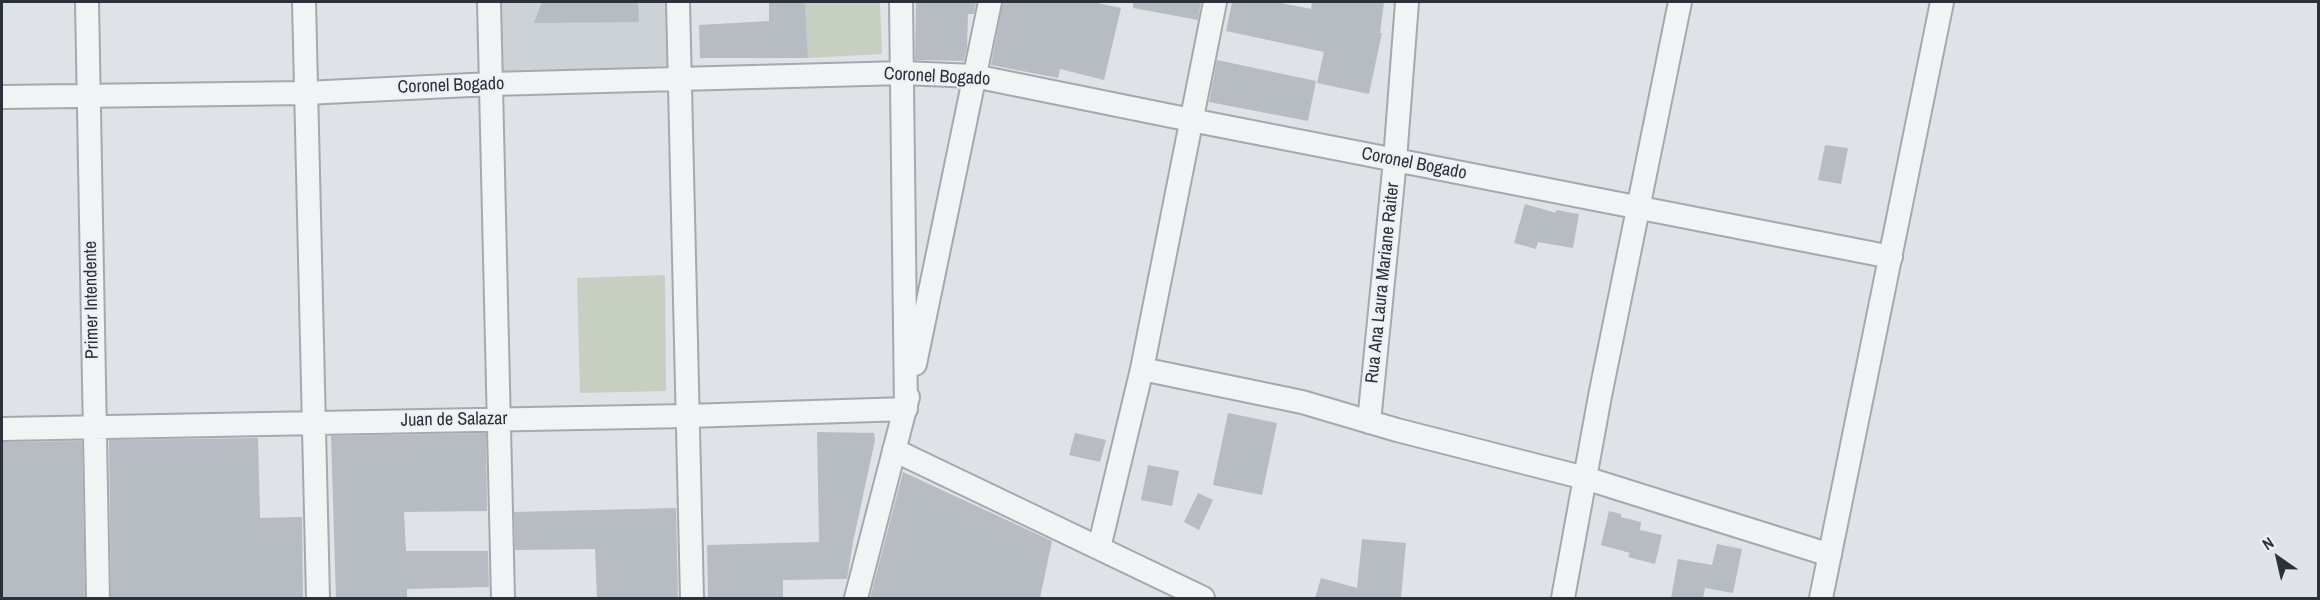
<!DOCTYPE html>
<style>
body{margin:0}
#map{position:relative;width:2320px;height:600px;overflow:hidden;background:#dfe2e6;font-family:"Archivo Narrow",sans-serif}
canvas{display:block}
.frame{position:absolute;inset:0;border:3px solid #2a313b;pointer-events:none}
.north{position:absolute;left:2248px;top:528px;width:60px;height:60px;-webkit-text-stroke:4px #eef1f4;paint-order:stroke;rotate:326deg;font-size:16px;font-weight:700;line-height:24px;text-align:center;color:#2a313b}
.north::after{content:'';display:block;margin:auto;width:21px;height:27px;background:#2a313b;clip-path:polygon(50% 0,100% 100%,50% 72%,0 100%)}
</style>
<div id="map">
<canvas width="2320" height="600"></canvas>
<div class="frame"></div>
<div class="north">N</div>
</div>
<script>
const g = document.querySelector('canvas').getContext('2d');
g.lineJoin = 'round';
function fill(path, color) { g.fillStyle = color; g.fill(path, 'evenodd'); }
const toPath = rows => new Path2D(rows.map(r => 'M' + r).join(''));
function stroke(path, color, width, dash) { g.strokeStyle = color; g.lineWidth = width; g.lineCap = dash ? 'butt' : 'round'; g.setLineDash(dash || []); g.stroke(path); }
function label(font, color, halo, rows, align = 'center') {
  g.font = font + ' "Archivo Narrow",sans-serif'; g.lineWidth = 4.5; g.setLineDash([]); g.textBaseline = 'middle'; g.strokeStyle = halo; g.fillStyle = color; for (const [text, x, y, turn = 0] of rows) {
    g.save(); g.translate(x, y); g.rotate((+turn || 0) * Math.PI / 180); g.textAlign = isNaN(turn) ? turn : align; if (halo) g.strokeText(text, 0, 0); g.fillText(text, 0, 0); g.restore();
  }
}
fill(toPath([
 [489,2,678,2,679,79,491,84]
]), '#cdd2d7');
fill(toPath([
 [805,2,880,2,882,54,808,58],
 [665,275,666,391,580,393,577,278]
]), '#c6cfc1');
fill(toPath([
 [542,2,638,2,639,22,534,23],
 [769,2,805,2,808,58,700,58,699,25,769,21],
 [916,2,976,2,974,14,968,14,967,47,964,61,915,60],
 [1003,2,1094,2,1121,8,1104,80,1060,69,1058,78,991,65],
 [1133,2,1201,2,1198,20,1133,8],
 [1232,2,1276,2,1311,9,1312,2,1384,2,1380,33,1382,33,1369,94,1317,83,1324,52,1226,31],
 [1217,60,1316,81,1308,121,1209,102],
 [1825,145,1848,148,1841,184,1818,180],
 [1525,204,1556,213,1556,210,1579,214,1573,248,1538,242,1536,249,1514,243],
 [1228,413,1277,423,1262,495,1213,485],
 [817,432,874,433,875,440,853,542,847,579,783,580,783,598,708,598,707,545,819,542],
 [486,433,487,511,404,512,406,551,488,551,489,587,407,589,407,598,336,598,331,436],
 [1075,433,1106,440,1100,462,1069,455],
 [258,438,260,518,302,517,303,598,111,598,109,440],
 [82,441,85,598,2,598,2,442],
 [1148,465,1179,471,1172,506,1141,500],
 [903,472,1052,541,1040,598,870,598],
 [1198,493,1213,500,1199,530,1184,522],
 [676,508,678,598,597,598,595,549,515,550,514,512],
 [1609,511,1621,514,1621,517,1641,522,1640,530,1662,535,1655,564,1628,557,1630,553,1601,545],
 [1362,539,1406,543,1401,598,1315,598,1321,578,1357,588],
 [1717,544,1742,549,1733,593,1705,588,1703,598,1671,598,1678,559,1712,565]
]), '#b7bcc2');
const minor = toPath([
 [87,2,98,598],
 [304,2,318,598],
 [489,2,503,598],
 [678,2,692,598],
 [2,97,305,93,491,84,903,73,974,76,1191,120,1891,257],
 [915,364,990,2],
 [1142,369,1302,402,1397,430,1585,478,1830,555],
 [1369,422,1395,160,1407,2],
 [2,429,687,416,906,409,901,2],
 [894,450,1203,598],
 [1099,548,1142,369,1215,2],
 [856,598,908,397],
 [1563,598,1600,396,1680,2],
 [1821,598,1942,2]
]);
stroke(minor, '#a5a9af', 26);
stroke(minor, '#f1f3f5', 22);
label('18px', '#2a313b', '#eef1f4', [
 ["Coronel Bogado",937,77,3],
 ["Coronel Bogado",451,86,-2],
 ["Coronel Bogado",1414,164,11],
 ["Rua Ana Laura Mariane Raiter",1383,283,-84],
 ["Primer Intendente",92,300,-91],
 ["Juan de Salazar",454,420,-1]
]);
</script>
